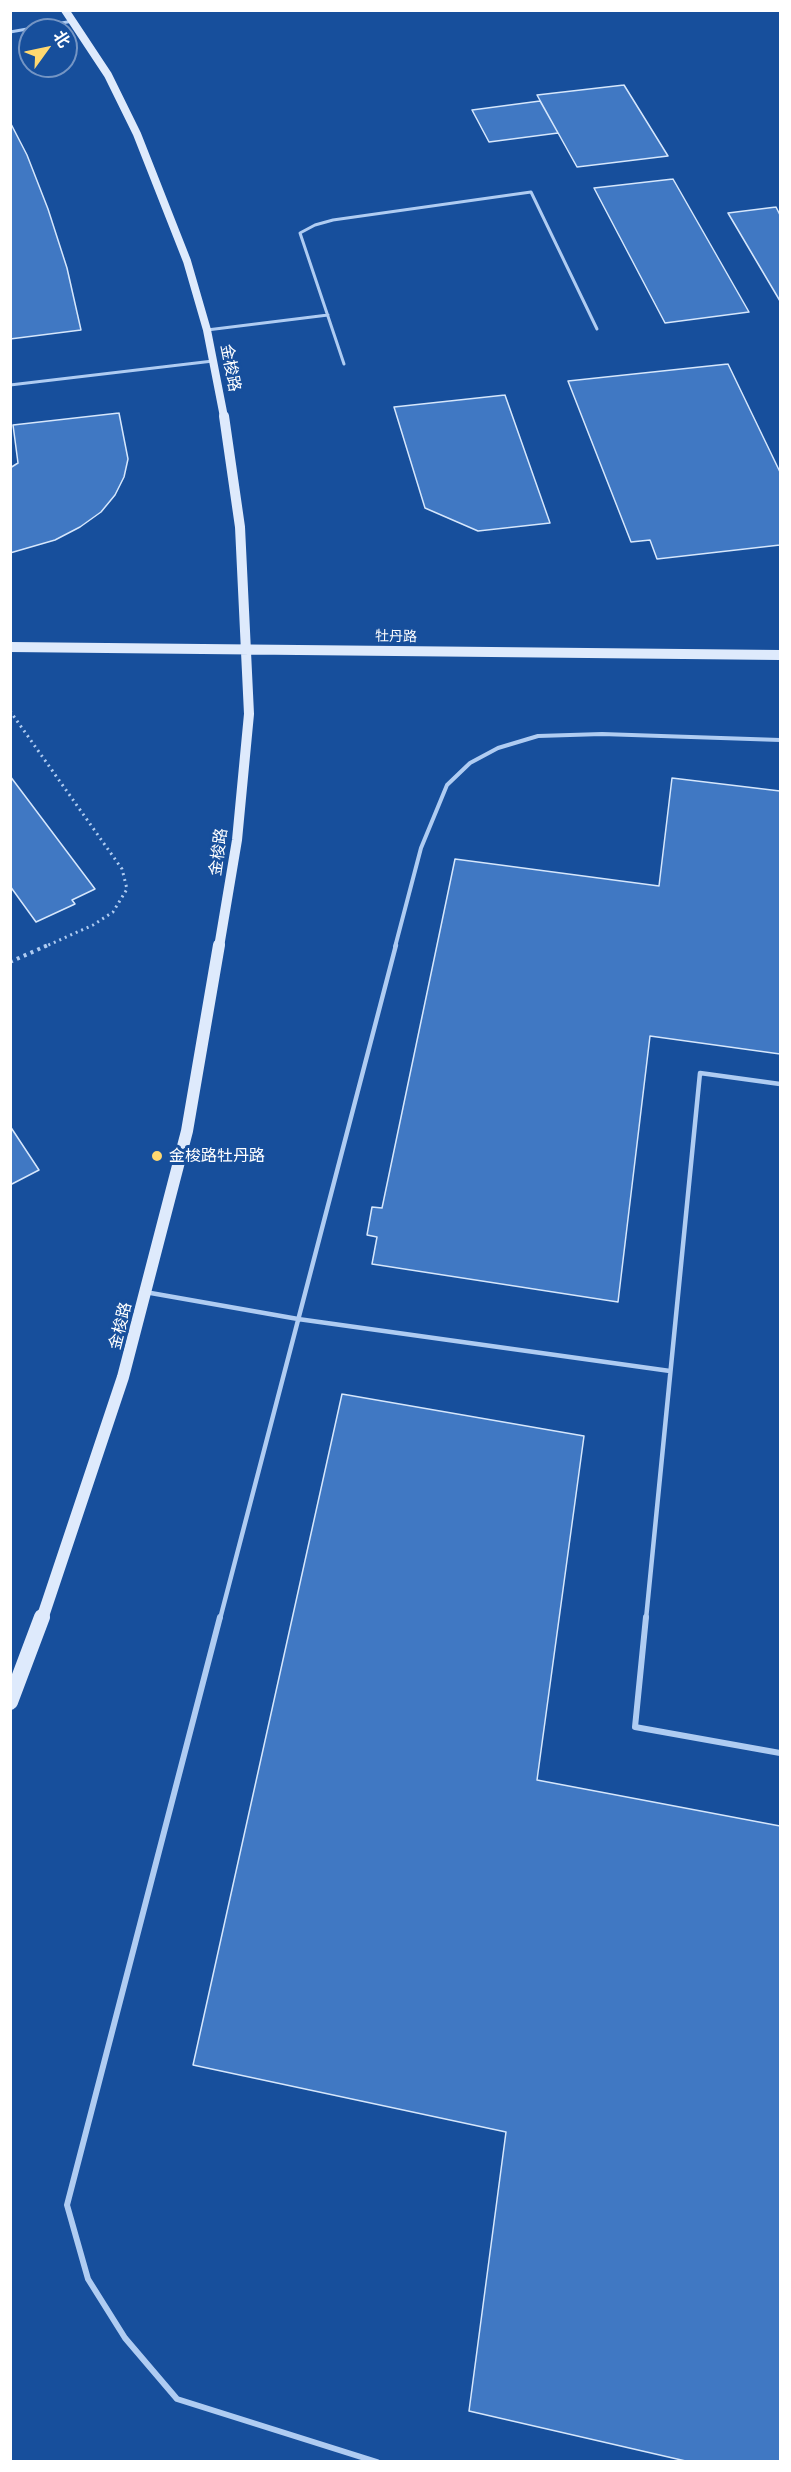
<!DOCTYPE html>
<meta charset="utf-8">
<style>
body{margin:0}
#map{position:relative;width:791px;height:2472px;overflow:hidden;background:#174f9c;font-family:Karla,"Noto Sans SC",sans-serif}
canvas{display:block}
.frame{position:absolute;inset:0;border:12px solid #fff;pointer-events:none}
.north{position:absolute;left:18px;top:18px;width:60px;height:60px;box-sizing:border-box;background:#174f9c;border:2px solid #7495c4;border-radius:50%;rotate:57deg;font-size:16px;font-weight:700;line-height:24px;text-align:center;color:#fff}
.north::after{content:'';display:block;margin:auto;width:21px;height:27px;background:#ffd870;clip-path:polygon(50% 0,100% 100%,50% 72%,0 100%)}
</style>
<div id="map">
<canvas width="791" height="2472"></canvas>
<div class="frame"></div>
<div class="north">北</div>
</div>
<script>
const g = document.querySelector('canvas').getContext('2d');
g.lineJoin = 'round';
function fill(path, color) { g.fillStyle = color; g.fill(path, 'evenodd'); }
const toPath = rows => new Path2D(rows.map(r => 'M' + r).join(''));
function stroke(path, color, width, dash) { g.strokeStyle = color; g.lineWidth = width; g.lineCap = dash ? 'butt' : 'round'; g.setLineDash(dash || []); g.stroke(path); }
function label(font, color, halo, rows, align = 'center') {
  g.font = font + ' Karla,"Noto Sans SC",sans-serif'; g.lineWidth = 6; g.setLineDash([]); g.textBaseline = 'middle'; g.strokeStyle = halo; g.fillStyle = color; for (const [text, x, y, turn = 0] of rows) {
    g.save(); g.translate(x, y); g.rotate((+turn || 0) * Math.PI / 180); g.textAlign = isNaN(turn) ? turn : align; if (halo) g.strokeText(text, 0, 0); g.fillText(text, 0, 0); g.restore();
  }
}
const building = toPath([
 [624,85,668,156,577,167,537,95,624,85],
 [540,101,558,133,489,142,472,110,540,101],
 [10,122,27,155,48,209,67,268,81,330,10,339,10,122],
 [673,179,749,312,665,323,594,188,673,179],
 [776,207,780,215,780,301,728,213,776,207],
 [728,364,780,472,780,545,657,559,650,540,631,542,568,381,728,364],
 [505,395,550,523,478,531,425,508,394,407,505,395],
 [119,413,128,459,124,477,115,495,101,512,80,527,55,540,10,553,10,468,18,463,13,425,119,413],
 [10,776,95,889,72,900,75,904,36,922,10,886,10,776],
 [672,778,780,791,780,1054,650,1036,618,1302,372,1264,377,1237,367,1235,372,1207,382,1208,455,859,659,886,672,778],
 [10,1126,39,1170,10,1185,10,1126],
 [342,1394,584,1436,537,1780,780,1826,780,2462,690,2462,469,2411,506,2132,193,2065,342,1394]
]);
fill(building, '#4078c3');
stroke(building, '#d6e7fc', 1.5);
stroke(toPath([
 [10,711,122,869,127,889,113,912,93,925,44,947]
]), '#afccf2', 3, [2, 4]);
stroke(toPath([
 [10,962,48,945]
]), '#afccf2', 4, [3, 4.5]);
stroke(toPath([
 [10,32,73,21],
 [207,330,328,315],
 [344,364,300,233,315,225,333,220,531,192,597,329],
 [10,385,213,361]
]), '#afccf2', 3);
stroke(toPath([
 [395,947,421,848,447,785,470,763,498,748,538,736,602,734,780,740]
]), '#afccf2', 4);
stroke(toPath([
 [145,1292,298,1319,670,1371],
 [220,1619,396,945],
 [646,1619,700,1073,780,1084]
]), '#afccf2', 4.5);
stroke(toPath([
 [220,1617,67,2205,88,2279,125,2338,177,2399,377,2462],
 [646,1617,635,1727,780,1753]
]), '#afccf2', 6);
stroke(toPath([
 [65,10,108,75,137,134,187,261,207,330,224,417]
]), '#deeafc', 8);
stroke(toPath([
 [10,647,780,655],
 [219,947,237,840,249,714,240,527,224,416]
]), '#deeafc', 10);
stroke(toPath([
 [42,1619,123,1377,187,1131,219,945]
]), '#deeafc', 12);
stroke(toPath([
 [10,1702,42,1617]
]), '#deeafc', 16);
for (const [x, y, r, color] of [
 [157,1156,6,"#ffd870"]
]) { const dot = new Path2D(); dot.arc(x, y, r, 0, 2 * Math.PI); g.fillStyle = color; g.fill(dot); stroke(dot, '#174f9c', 2); }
label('14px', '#fff', '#174f9c', [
 ["牡丹路",396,637,1]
]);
label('16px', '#fff', '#174f9c', [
 ["金梭路",230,368,79],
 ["金梭路",219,852,-82],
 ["金梭路",121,1326,-76]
]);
label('16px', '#fff', '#174f9c', [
 ["金梭路牡丹路",169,1156]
], 'left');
</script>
